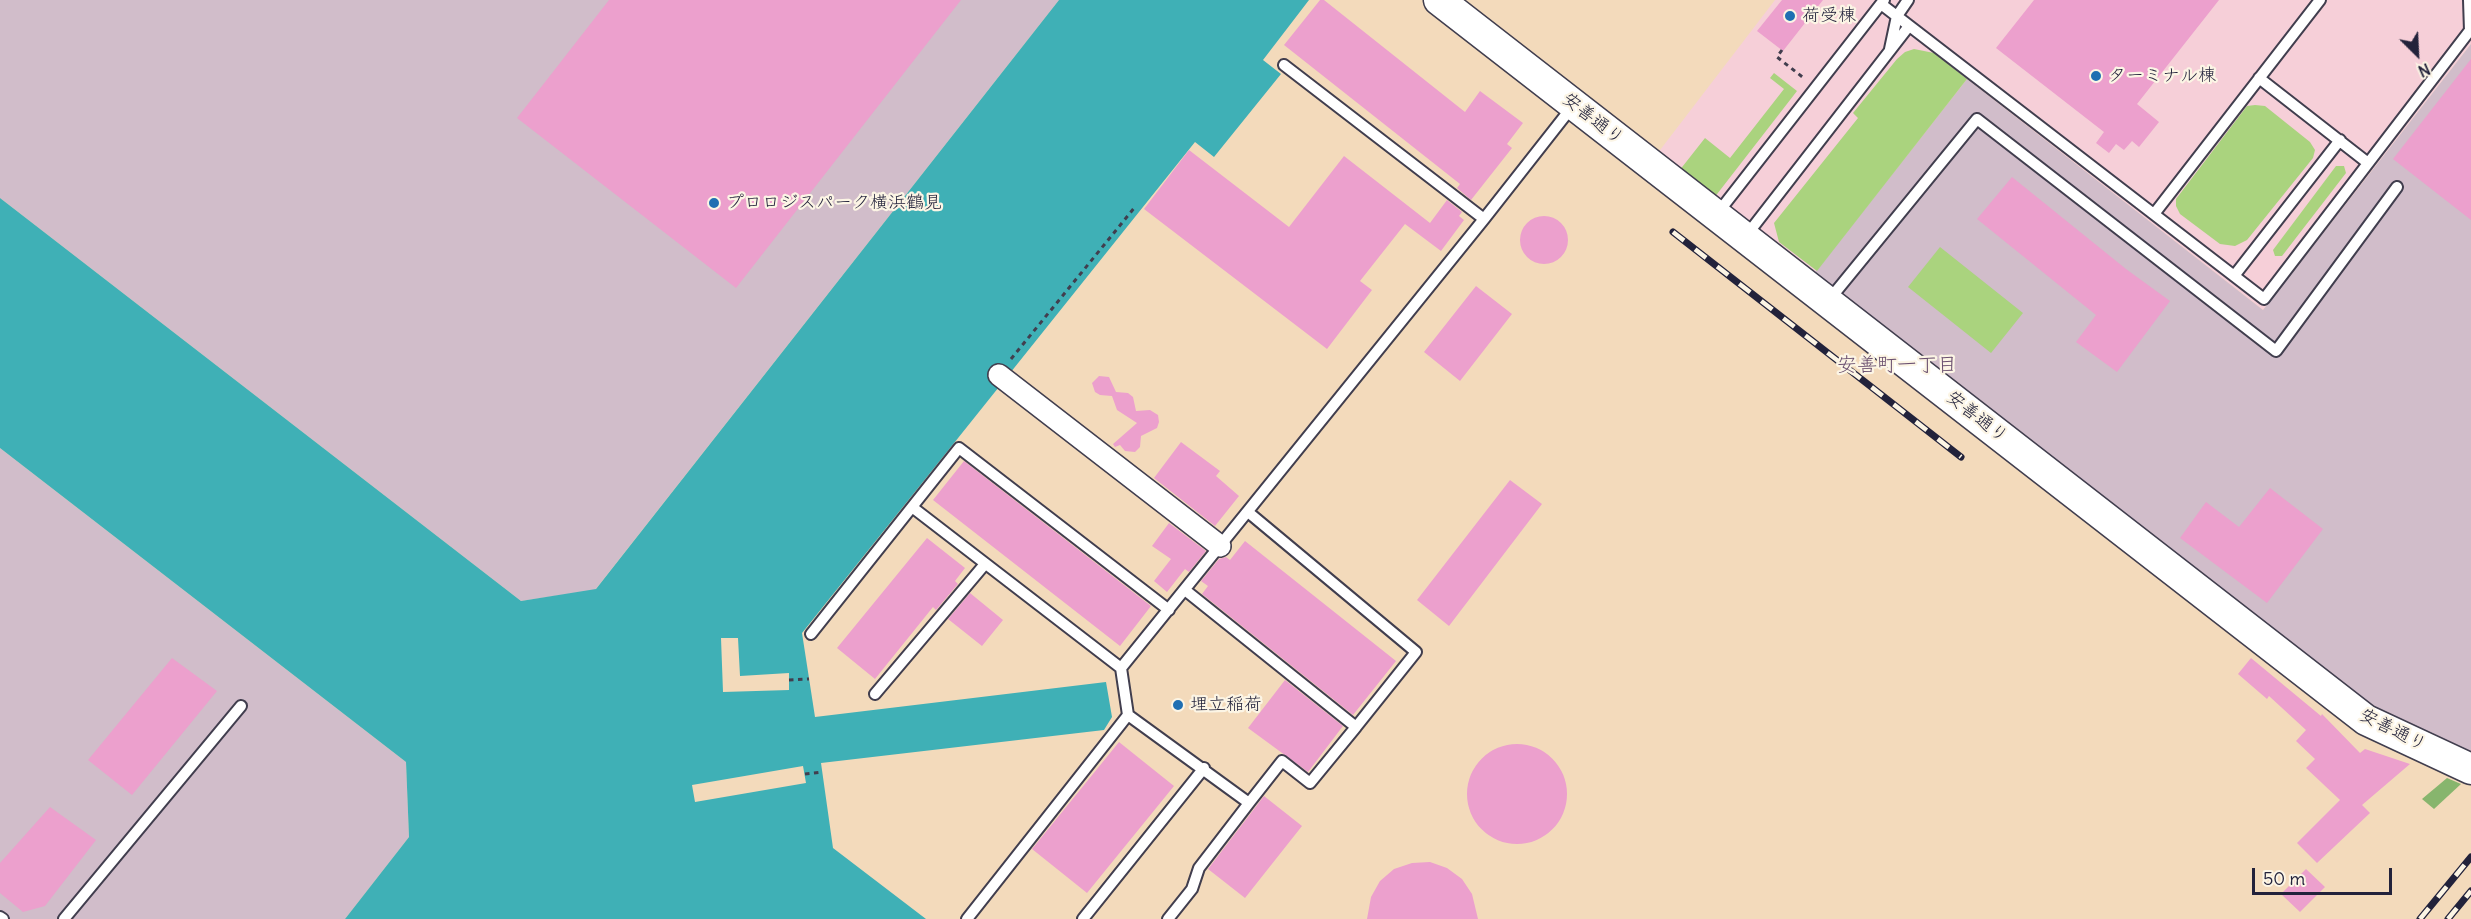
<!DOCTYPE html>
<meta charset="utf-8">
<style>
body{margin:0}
#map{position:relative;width:2471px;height:919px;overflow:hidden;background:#f3dabb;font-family:Delius,sans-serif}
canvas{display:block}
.north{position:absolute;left:2387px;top:24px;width:60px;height:60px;-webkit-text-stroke:4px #fcf5e5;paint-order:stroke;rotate:156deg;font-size:16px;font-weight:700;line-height:24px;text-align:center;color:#22223b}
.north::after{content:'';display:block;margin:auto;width:21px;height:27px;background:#22223b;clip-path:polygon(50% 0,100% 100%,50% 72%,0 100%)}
.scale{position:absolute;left:2252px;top:868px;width:140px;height:27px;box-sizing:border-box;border:3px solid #22223b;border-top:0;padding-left:8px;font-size:18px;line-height:21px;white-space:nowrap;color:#22223b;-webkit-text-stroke:4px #fcf5e5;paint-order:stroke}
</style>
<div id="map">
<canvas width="2471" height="919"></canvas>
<div class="north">N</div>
<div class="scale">50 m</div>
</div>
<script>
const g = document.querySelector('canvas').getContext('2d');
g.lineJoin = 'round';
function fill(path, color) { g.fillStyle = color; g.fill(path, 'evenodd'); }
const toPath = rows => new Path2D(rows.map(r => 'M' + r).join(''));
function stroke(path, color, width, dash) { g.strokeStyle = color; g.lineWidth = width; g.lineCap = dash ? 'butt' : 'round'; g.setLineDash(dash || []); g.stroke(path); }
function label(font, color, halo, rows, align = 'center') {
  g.font = font + ' Delius,"Klee One",sans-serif'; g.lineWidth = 4.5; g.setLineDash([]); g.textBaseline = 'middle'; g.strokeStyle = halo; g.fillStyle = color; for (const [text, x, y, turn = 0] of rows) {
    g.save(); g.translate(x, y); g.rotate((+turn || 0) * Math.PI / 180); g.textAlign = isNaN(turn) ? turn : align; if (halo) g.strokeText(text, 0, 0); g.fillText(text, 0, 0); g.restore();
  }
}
fill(toPath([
 [1775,0,2471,0,2471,44,2263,310,1967,79,1813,275,1657,154]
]), '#f6cfd8');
fill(toPath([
 [0,0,1059,0,595,590,521,601,0,198],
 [2471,44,2471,753,2365,706,1813,275,1967,79,2263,310],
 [0,448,406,762,409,837,345,919,0,919]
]), '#d1bdca');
fill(toPath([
 [1914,49,1934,53,1967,79,1817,271,1779,242,1774,223,1858,118,1853,113,1897,59,1905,52],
 [1774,73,1797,91,1714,198,1679,171,1705,138,1730,158,1784,89,1770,78],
 [2255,105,2265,106,2310,142,2315,150,2313,158,2247,240,2235,246,2220,244,2180,214,2176,206,2176,199,2247,106],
 [2336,166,2344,166,2346,173,2282,256,2275,256,2273,250],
 [1940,247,2023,313,1991,353,1908,287]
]), '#aad37e');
fill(toPath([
 [2447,778,2461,784,2434,809,2422,799]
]), '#87b56d');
fill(toPath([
 [1059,0,1309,0,1263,60,1281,74,1214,157,1195,142,802,633,815,717,1106,682,1112,717,1104,730,821,763,833,848,926,919,345,919,409,837,406,762,0,448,0,198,521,601,596,589]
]), '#3fb0b6');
fill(toPath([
 [721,638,738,638,740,676,789,673,789,690,723,692],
 [803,766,806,783,695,802,692,785]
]), '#f3dabb');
fill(toPath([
 [609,0,961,0,736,288,517,118],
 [1320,0,1324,0,1465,112,1480,91,1523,123,1507,144,1512,148,1471,200,1457,188,1460,184,1284,45],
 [1782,0,1823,0,1783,51,1757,31],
 [2034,0,2219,0,2137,104,2159,122,2139,147,2132,141,2124,150,2116,144,2109,153,2096,143,2104,132,1996,48],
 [2471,59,2471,220,2393,159],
 [1189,150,1289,227,1344,156,1430,223,1447,200,1462,212,1459,216,1464,220,1441,251,1405,224,1360,281,1372,290,1327,349,1144,209],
 [2012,177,2126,269,2170,301,2117,372,2076,342,2096,315,1977,219],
 '1520 240a24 24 0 1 1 48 0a24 24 0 1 1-48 0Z',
 [1476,286,1512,314,1460,381,1424,352],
 [1099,376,1109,377,1116,392,1128,393,1133,397,1136,411,1150,410,1158,415,1159,422,1157,428,1141,436,1140,447,1135,452,1125,451,1120,445,1115,447,1113,444,1137,423,1117,410,1112,396,1100,395,1095,392,1092,383],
 [1181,442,1220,471,1216,476,1239,496,1215,526,1154,478],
 [964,461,1151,606,1120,646,933,500],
 [1510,480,1542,504,1449,626,1417,600],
 [2270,488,2323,529,2267,603,2180,538,2206,502,2239,527],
 [1169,523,1206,551,1189,572,1185,569,1167,592,1154,581,1171,559,1152,546],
 [927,538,965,568,955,581,958,584,936,610,933,607,875,679,837,648],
 [1245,541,1396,661,1353,715,1202,594,1208,586,1201,581,1219,559,1226,557,1230,560],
 [970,593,1003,620,982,646,948,619],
 [172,658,217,691,132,795,88,760],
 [2251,658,2321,716,2322,714,2360,753,2365,749,2410,764,2362,805,2370,813,2317,863,2297,843,2340,800,2306,768,2315,759,2296,741,2306,730,2269,696,2267,699,2238,674],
 [1285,680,1343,726,1308,772,1248,728],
 [1119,742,1174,786,1087,893,1032,849],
 '1467 794a50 50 0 1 1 100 0a50 50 0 1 1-100 0Z',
 [1264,796,1302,826,1245,898,1208,869],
 [50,807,96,840,45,906,23,912,0,893,0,863],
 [1430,862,1447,868,1462,879,1472,894,1478,919,1367,919,1371,897,1380,881,1394,869,1412,863],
 [2306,869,2325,887,2300,912,2281,894]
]), '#eca0cd');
const lane = toPath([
 [2469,0,2470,31],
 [1881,4,2264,299,2471,29],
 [1890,49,1897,16,1908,0],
 [1284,65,1484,219],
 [2259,78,2368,163],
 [1717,214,1884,0],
 [2154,214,2320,0],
 [1746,236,1909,26],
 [2234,276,2340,140],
 [1829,300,1977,119,2276,351,2397,187],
 [912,507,959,448,1169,610],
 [1185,590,1356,727,1416,652,1248,512],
 [811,634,912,507,1121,668,1128,715,1249,803,1199,868,1192,889,1168,919],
 [1121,668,1484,219,1572,107],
 [875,694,985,564],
 [1249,803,1282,761,1310,783,1356,727],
 [0,917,3,919],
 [64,919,241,706],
 [967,919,1128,715],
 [1083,919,1204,768]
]);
const street = toPath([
 [999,375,1220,546]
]);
const secondary = toPath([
 [1439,0,2366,720,2471,769]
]);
stroke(lane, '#413e4e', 14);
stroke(street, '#413e4e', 24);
stroke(secondary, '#413e4e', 33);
stroke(toPath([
 [1782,50,1777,57,1805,79],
 [1011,359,1135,207],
 [789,680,809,679],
 [805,774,822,772]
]), '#413e4e', 3, [4.5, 4.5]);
stroke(lane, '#fff', 10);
stroke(street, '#fff', 21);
stroke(secondary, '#fff', 30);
const rail = toPath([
 [1673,232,1961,457],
 [2420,919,2471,857],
 [2448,919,2471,891]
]);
stroke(rail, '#22223b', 7);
stroke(rail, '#fcf5e5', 4.5, [14]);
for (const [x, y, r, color] of [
 [1790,16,6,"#1f6fb2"],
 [2096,76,6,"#1f6fb2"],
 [714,203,6,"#1f6fb2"],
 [1178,705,6,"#1f6fb2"]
]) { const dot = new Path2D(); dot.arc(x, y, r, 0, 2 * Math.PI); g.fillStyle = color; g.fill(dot); stroke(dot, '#fcf5e5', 2); }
label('18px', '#22223b', '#fcf5e5', [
 ["荷受棟",1802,16],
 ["ターミナル棟",2108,76],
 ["プロロジスパーク横浜鶴見",726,203],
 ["埋立稲荷",1190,705]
], 'left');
label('18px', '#22223b', '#fcf5e5', [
 ["安善通り",1593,119,38],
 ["安善通り",1977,417,38],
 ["安善通り",2393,730,27]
]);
label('20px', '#694e6e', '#fcf5e5', [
 ["安善町一丁目",1897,365]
]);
</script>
